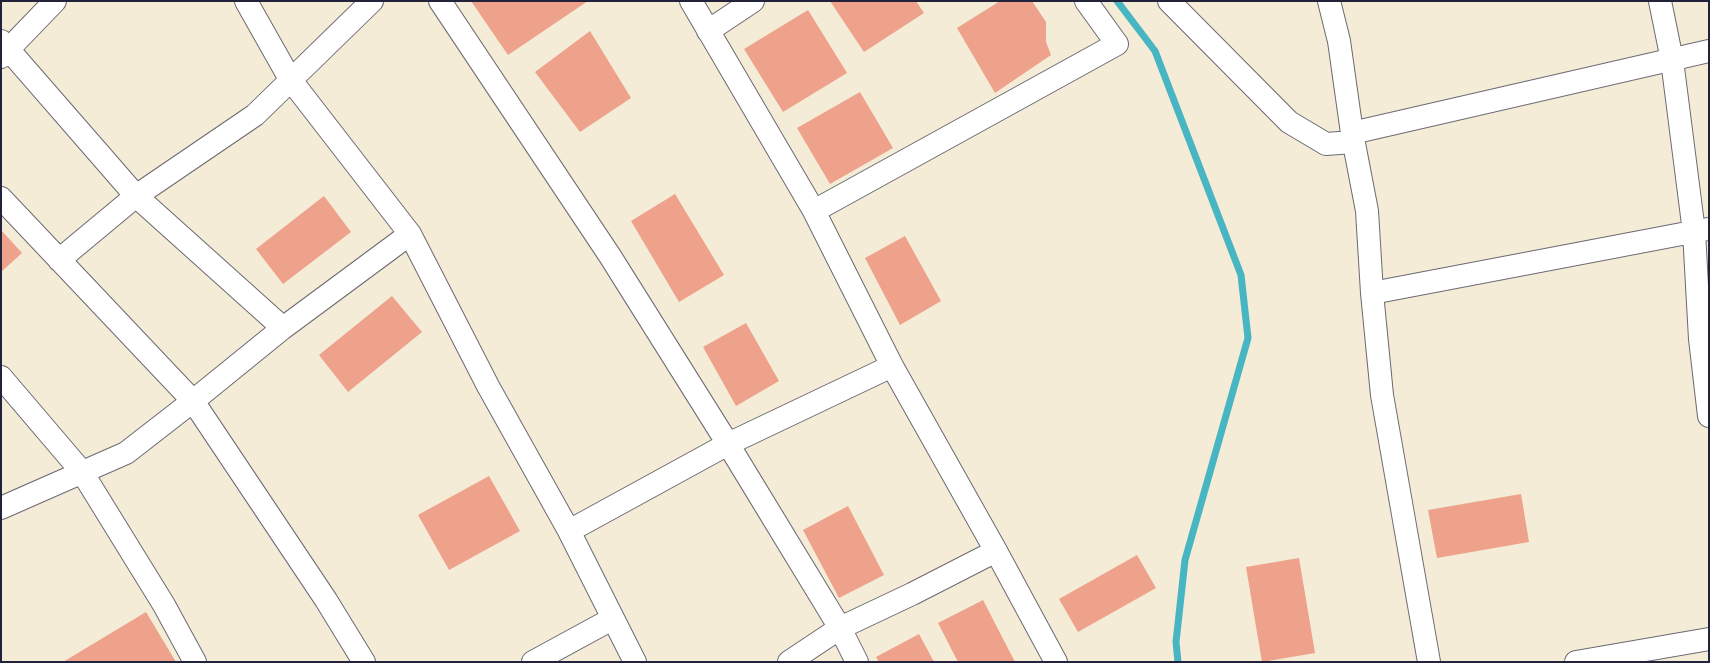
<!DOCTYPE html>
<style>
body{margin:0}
#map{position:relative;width:1710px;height:663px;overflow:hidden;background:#f4ecd7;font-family:"IM FELL DW Pica",serif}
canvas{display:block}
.frame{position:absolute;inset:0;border:2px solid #22223b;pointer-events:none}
</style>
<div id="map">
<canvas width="1710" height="663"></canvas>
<div class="frame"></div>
</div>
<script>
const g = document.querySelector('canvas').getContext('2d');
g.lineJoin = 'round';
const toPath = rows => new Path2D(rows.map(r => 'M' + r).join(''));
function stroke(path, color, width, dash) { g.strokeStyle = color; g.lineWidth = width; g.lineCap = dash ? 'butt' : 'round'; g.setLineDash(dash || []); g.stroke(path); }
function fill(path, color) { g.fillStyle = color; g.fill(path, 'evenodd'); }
stroke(toPath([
 [1117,1,1155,51,1241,275,1248,338,1185,560,1176,642,1178,662]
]), '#47b5c2', 7);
fill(toPath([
 [471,1,588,1,508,55],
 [830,1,916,1,924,13,864,52],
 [1000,1,1032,1,1046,22,1046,42,1051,55,995,93,957,28],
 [808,10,847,73,783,112,744,49],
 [590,31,631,98,580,132,535,72],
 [860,92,893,148,830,184,797,128],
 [675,194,724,275,679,302,631,221],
 [324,196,351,232,283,284,256,249],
 [1,230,22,253,1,272],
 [905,236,941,301,900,325,865,258],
 [392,296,422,332,348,392,319,355],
 [746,323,779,381,736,406,703,347],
 [489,476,520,531,449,570,418,515],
 [1521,494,1529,542,1437,558,1428,510],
 [848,506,884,575,839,598,803,530],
 [1137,555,1156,588,1078,632,1059,599],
 [1299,558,1315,653,1262,662,1246,567],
 [983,600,1015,662,958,662,938,623],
 [146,612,176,662,63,662],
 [919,634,934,662,879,662,876,657]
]), '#eea18b');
const minor = toPath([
 [246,1,290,79,410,234,488,386,569,531,635,662],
 [440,1,610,256,728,444,840,628,857,662],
 [691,1,814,211,892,366,996,551,1056,662],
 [1169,1,1289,122,1326,144,1353,142],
 [1329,1,1339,41,1352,133,1367,211,1372,293,1382,395,1429,662],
 [1660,1,1672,60,1694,232,1700,339,1709,416],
 [708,31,753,1],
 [1,41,136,196,283,328],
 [1,57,55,1],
 [1352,133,1709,51],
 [1,198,193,401,326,600,364,662],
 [814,211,1117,44,1086,1],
 [59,260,136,196,255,115,372,1],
 [1372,293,1708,229],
 [1,377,82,472,164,605,195,662],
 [1,508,126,453,193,401,283,328,410,234],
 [569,531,728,444,892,366],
 [533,662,612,619],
 [789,662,840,628,912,594,996,551],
 [1576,662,1709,639]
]);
stroke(minor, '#6c6972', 24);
stroke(minor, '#fff', 22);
</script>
